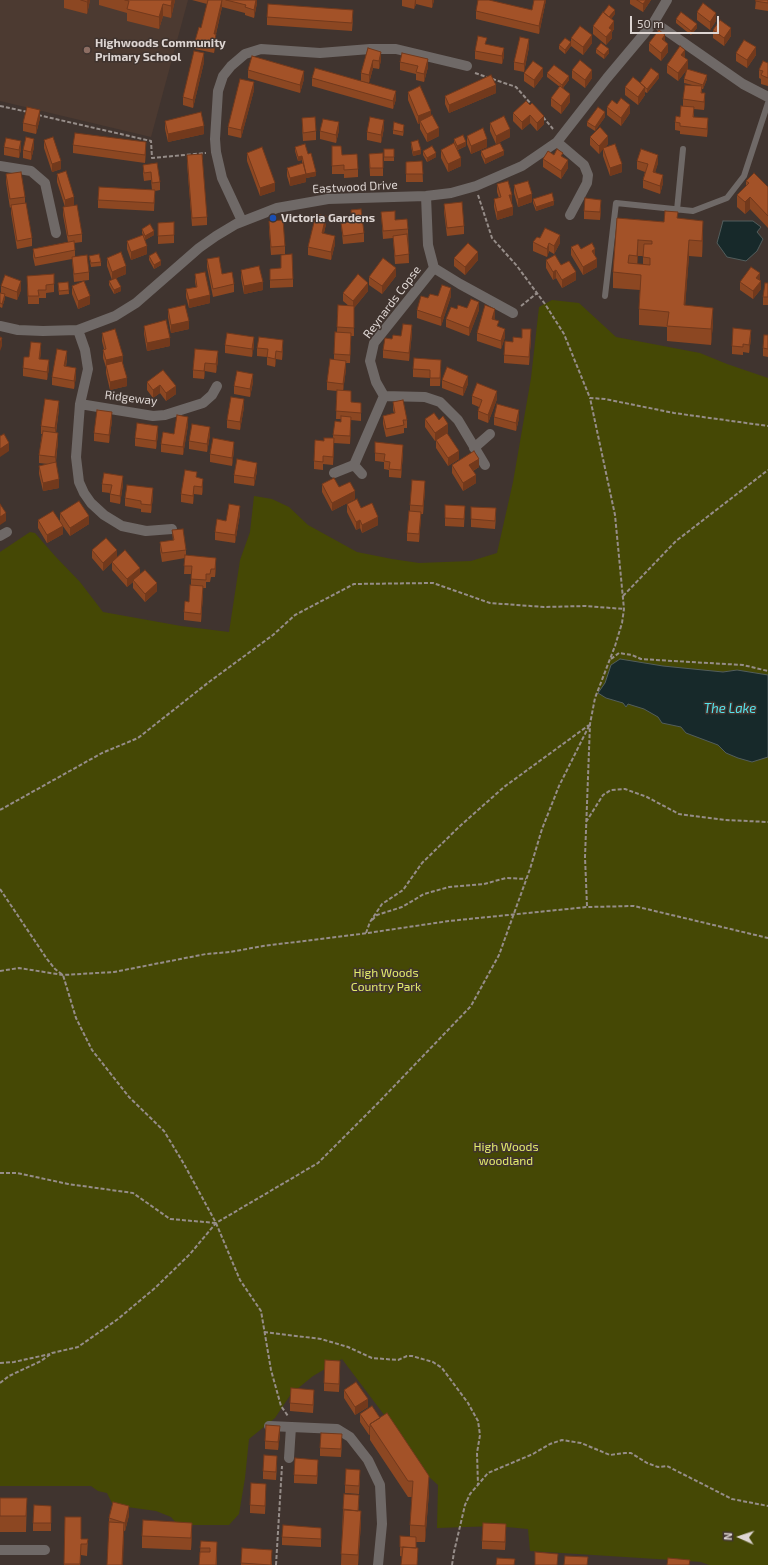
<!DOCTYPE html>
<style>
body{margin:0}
#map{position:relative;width:768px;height:1565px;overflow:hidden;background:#40342f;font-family:"Exo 2",sans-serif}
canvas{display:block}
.north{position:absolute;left:720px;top:1517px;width:40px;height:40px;-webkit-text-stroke:3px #40342f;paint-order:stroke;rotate:273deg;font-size:11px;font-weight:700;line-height:16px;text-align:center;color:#ddd5d2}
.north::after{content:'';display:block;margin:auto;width:14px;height:18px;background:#ddd5d2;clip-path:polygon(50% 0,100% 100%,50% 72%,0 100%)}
.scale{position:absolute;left:630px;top:16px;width:89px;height:18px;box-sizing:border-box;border:2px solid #ddd5d2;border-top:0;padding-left:5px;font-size:12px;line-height:14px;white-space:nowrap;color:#ddd5d2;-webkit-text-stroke:3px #40342f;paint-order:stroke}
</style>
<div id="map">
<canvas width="768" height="1565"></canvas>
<div class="north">N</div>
<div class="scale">50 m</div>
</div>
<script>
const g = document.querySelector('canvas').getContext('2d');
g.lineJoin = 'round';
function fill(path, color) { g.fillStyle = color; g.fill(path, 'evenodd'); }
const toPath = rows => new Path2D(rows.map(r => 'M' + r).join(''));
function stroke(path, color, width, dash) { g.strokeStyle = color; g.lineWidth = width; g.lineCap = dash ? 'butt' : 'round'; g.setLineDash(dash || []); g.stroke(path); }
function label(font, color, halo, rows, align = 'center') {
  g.font = font + ' "Exo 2",sans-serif'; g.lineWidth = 3; g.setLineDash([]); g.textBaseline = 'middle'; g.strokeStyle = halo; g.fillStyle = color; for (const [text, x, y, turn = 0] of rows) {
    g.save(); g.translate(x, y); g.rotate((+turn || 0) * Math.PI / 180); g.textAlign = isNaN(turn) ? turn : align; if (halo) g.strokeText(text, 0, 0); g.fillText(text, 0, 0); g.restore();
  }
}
fill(toPath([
 [0,0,188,0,151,137,0,101]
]), '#4c3a31');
fill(toPath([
 [552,300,579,303,616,337,700,353,727,364,768,378,768,1565,709,1565,701,1562,688,1561,530,1551,528,1529,496,1526,437,1528,438,1485,427,1475,394,1428,342,1359,313,1376,291,1394,275,1418,249,1439,245,1478,239,1514,229,1525,178,1525,171,1517,156,1511,113,1505,107,1493,98,1491,91,1486,0,1486,0,552,30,532,35,533,55,556,80,582,103,612,181,626,229,632,240,560,250,532,254,496,272,499,289,507,308,525,357,552,392,559,419,563,471,561,497,553,513,482,531,378,539,307]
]), '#454805');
const water = toPath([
 [723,221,753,221,761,227,757,232,763,239,757,251,746,261,727,257,717,243,723,221],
 [620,659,663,666,723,672,737,670,768,675,768,757,752,762,738,758,726,753,718,745,686,733,681,727,662,723,658,717,644,709,628,704,626,707,623,703,606,698,598,693,605,683,611,665,620,659]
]);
fill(water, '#17292a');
stroke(water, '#525d5c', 1);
stroke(toPath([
 [475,73,516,87,532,105],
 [0,106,28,112],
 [38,115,151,141,152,158,206,153],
 [543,117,553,129],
 [478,195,492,238,517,266,545,304,564,334,590,398,605,399,674,413,768,426],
 [521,306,537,293],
 [623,596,676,541,768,470],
 [611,659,619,653,632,655,641,659,656,660,743,665,768,671],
 [0,810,102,753,138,738,209,682,273,635,295,615,354,584,433,583,490,603,544,607,586,606,624,609],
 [586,822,603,795,611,790,625,789,647,797,679,814,725,820,768,822],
 [0,889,47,959,55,969,63,975,76,1018,92,1050,129,1097,164,1131,184,1164,216,1223,240,1280,261,1311,271,1370,281,1406,288,1416],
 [587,906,585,857,590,724,595,698,615,646,622,623,624,609,615,515,590,398],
 [372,920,377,915,402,907,424,894,449,887,484,884,506,878,526,879],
 [366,933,370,922,382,904,403,890,422,863,460,826,504,787,589,725],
 [0,971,19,968,63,975,114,972,206,954,230,952,263,946,361,934,449,921,587,907,634,906,768,938],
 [0,1173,17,1173,68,1184,133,1193,170,1219,216,1223],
 [264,1332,321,1339,348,1347,372,1358,398,1360,407,1356,412,1356,433,1362,442,1368,468,1403,478,1421,480,1435,477,1453,478,1485],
 [0,1363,14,1362,50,1354],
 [0,1383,9,1376,41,1361,52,1353,78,1347,118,1319,155,1288,190,1254,216,1223,318,1163,377,1104,471,1006,499,955,530,869,542,829,559,786,590,724],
 [276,1565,282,1466],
 [452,1565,454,1552,465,1505,470,1494,488,1473,533,1454,550,1444,562,1440,581,1443,610,1455,625,1453,631,1453,647,1463,658,1467,667,1466,732,1499,768,1506]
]), '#968d89', 2, [4, 2]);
stroke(toPath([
 [677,210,683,149],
 [605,296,616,203,693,211,727,198,744,176,768,103]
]), '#6f6967', 6);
stroke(toPath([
 [654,22,743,84,768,97],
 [557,142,584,165,588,175,587,183,570,215],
 [0,166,31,171,45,183,56,233],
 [426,196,428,245,434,268,460,284,513,313],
 [242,221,222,178,216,152,215,139,218,91,223,76,231,66,245,54,261,49,320,53,370,49,396,49,467,66],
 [434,268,374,343,370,361,376,382,384,396,425,397,440,402,458,420,485,465],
 [0,326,18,330,43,331,78,330,115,316,136,303,199,248,216,236,236,224,277,208,328,199,426,196,451,193,476,186,522,166,557,142,607,78,654,22,667,0],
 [78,330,85,350,88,369,80,404,76,457,79,482,84,493,91,503,104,515,122,526,146,531,172,529],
 [80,404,153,416,165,415,203,403,212,395,217,386],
 [474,448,490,434],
 [354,465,362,474],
 [334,473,354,465,384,396],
 [0,536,7,532],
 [269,1426,337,1429,350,1437,368,1460,380,1485,382,1524,378,1565],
 [289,1458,291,1427],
 [0,1550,45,1550]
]), '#6f6967', 10);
fill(toPath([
 [64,0,90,0,87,14,64,8],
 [99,0,175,0,171,18,163,16,159,29,127,21,127,13,99,5],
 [192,0,257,0,257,3,254,18,245,15,245,13,222,7,216,34,216,42,214,53,195,49,195,41,201,28,207,4],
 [402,0,434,0,432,8,416,4,414,9,402,6],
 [534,0,546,0,539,34,476,19,476,11,532,10],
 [630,0,651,0,643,12,630,4],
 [756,0,768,0,768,11,755,9],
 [697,12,716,21,710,30,697,20],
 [615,14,611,19,614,29,612,32,612,38,606,45,593,34,593,26],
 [267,17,353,18,352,31,267,25],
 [676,19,697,28,691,35,676,23],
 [713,30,731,36,724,46,713,38],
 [571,38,592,43,583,55,571,46],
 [665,41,668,52,661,61,649,51,649,43],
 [487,44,504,56,502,64,475,59,475,51],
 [559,45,571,46,565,54,559,49],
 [529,47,524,72,514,70,514,62],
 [368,48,381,60,379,69,373,68,369,83,361,81,361,73],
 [596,49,609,53,604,59,596,53],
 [736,53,756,55,747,68,736,61],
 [685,58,688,68,678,81,667,73,667,65],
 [204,62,193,108,183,105,183,97],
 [400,62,428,67,424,82,416,80,416,74,400,70],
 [768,63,768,86,761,84,761,79,759,78,759,70],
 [248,70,304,79,300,93,248,78],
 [572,70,592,78,585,88,572,78],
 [524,73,543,76,534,88,524,81],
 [547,73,569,80,563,88,570,102,561,114,551,106,551,98,560,87,547,77],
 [312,78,396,99,393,109,312,86],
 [659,78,647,93,645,92,645,95,638,105,625,95,625,87,640,83],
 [684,79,707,79,703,89,702,89,702,93,705,101,704,110,694,109,694,117,708,126,707,137,680,134,680,131,675,130,675,122,680,117,683,106,683,99,692,85,684,83],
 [254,90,241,138,228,135,228,127],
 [408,92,431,116,439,136,427,142,420,129,420,123,418,124,408,100],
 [496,93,449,113,445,104,445,96],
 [526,101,544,124,537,131,530,123,522,130,513,121,513,113],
 [607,107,630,113,621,126,607,115],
 [605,117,595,131,587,126,587,122],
 [40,118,36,134,23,131,23,123],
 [302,118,316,131,316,140,303,141,302,126],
 [165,121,204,134,168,142,165,129],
 [490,123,510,137,496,144,490,131],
 [384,128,381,143,367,140,367,132],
 [404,129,403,136,393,134,393,130],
 [339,130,336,143,320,139,320,131],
 [467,136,487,147,471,154,467,144],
 [590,137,608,144,604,148,622,172,610,176,603,156,603,149,599,154,590,145],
 [454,139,466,146,458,150,461,166,448,172,441,158,441,150,454,143],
 [44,140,61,169,52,172,44,148],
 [411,142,421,154,413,156,411,146],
 [73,145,146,150,145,163,73,153],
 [332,146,358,169,358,177,344,178,344,174,332,174],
 [4,147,21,149,19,158,4,155],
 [34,147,31,160,23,158,23,150],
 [295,147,308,154,316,176,306,178,306,177,306,182,290,186,287,176,287,168,302,164,302,160,298,161,295,151],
 [384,149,394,149,394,161,384,161],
 [423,151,436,157,427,162,423,155],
 [481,151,504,155,485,164,481,155],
 [247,153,275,191,260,196,247,161],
 [383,153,383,176,370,176,369,154],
 [187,155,207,217,207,225,192,226,187,163],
 [554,155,563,157,568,168,561,179,543,167,543,159],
 [422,161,423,182,406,182,406,162],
 [637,161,658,163,655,172,663,183,660,194,643,188,643,180,645,172,637,169],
 [157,163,160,182,160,190,155,191,154,211,98,208,98,200,152,190,151,180,144,181,143,173,143,165],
 [6,174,25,197,25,203,32,238,32,246,17,249,11,213,11,207,10,208,6,182],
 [57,174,74,205,82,234,82,242,74,243,75,250,75,256,89,272,89,280,74,282,72,259,35,266,33,257,33,249,68,242,63,215,63,207,65,207,57,182],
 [746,181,768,187,768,228,750,209,745,214,737,207,737,195,746,186],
 [497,184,512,203,511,203,513,215,497,220,494,207,494,199,499,198,497,192],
 [514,185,532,202,518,207,514,193],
 [533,199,554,205,536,211,533,203],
 [444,204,464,226,464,234,447,236,444,212],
 [601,208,600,220,584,219,584,211],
 [351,210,364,233,364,242,343,244,341,223,352,222],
 [381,212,408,229,409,263,395,264,393,238,383,239],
 [617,218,664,222,678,218,703,236,702,257,689,256,685,305,713,323,711,345,667,341,667,327,639,325,639,309,640,290,613,288,613,272],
 [638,256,643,256,643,264,637,264],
 [269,221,285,246,285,254,271,255,269,229],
 [174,222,174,243,158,244,158,223],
 [326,224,324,233,335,244,331,260,308,255,308,247],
 [142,229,154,235,145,240,143,236,147,254,131,260,127,249,127,241,143,235,142,233],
 [540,238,560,243,554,254,549,251,547,257,533,251,533,242],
 [571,247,581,249,595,257,597,267,583,275,571,255],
 [89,256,101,262,101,266,91,267],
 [149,256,161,265,154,269,149,260],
 [107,258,126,274,116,278,121,291,114,294,109,285,109,281,112,280,107,266],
 [454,258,478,260,465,275,454,266],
 [207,259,222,274,234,284,234,292,213,297,207,267],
 [546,260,561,265,576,280,562,288,556,278,553,280,546,268],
 [270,269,281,269,293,279,293,287,270,288],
 [241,270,263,290,244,294,241,278],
 [195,274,210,303,189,308,186,297,186,289,196,287,195,282],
 [27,276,54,284,54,292,46,293,46,298,39,298,39,304,28,304],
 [396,276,382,294,369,285,369,277],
 [760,280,761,289,753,299,740,290,740,282],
 [68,282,69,294,59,295,58,283],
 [768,283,768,305,763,305,763,297],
 [1,286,21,290,17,300,5,296,5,298,2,308,0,307,0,293,1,293],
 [72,286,90,304,78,309,72,294],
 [368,291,354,308,354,336,351,336,350,363,346,363,346,369,343,391,351,402,361,411,361,421,351,420,350,444,334,443,333,465,323,464,323,470,314,469,314,461,324,441,333,438,333,435,341,422,341,419,336,419,337,391,327,390,327,382,334,360,334,354,337,332,338,305,349,306,343,301,343,293],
 [438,296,451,296,441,326,417,318,417,310,428,298],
 [467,308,479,310,469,336,446,327,446,319,457,309],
 [168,309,189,329,171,333,168,317],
 [495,317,494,320,505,337,501,349,477,341,477,333],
 [144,326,170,346,147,351,144,334],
 [102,333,123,364,127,386,110,390,106,373,106,367,103,358,103,350,104,349,102,341],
 [412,333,409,361,383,358,383,350,392,339,401,336],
 [768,335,768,357,763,356,763,348],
 [531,337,529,365,504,363,504,355,513,342,522,338],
 [751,338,749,353,743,352,743,355,732,354,732,346],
 [225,345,254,345,252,357,225,353],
 [257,348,283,348,282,360,276,359,275,367,267,365,267,357,257,356],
 [195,349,218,360,216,373,205,371,204,379,193,378,193,370],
 [41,351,40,359,49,368,47,380,23,376,23,368,29,357],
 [67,359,66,367,76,376,74,389,52,385,52,377],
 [413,369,441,369,440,386,430,386,430,378,413,377],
 [442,380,468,384,463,396,442,388],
 [147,382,176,386,176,394,166,401,160,393,153,398,147,390],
 [253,382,250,397,234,394,234,386],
 [472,396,497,399,488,423,478,419,478,411,479,407,472,404],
 [393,402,407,420,407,428,404,428,404,433,386,437,383,424,383,416,394,413,393,410],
 [244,407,240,430,227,428,227,420],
 [59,409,56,433,58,441,56,462,59,488,43,491,39,474,39,466,48,464,39,463,39,455,42,434,41,434,41,426],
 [494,417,519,418,516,431,494,425],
 [425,419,439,420,448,432,445,435,459,459,448,466,436,448,436,440,435,441,425,427],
 [112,420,109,443,94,441,94,433],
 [188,425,183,455,161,452,161,444],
 [158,434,156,449,135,446,135,438],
 [210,435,207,452,189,449,189,441],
 [234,450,232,466,210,462,210,454],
 [375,453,403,453,401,478,389,477,389,470,384,469,384,462,375,461],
 [452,465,479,467,473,471,476,483,463,491,452,473],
 [257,471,254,486,234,483,234,475],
 [197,478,203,487,202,495,194,494,193,504,181,502,181,494],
 [102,484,123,484,120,504,110,502,110,493,102,492],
 [322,484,339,487,355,499,332,511,322,492],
 [425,489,423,514,421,514,419,542,407,541,407,533,410,511,410,505],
 [153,496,151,513,141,512,141,509,125,506,125,498],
 [347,504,361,508,378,525,362,533,360,528,356,530,347,512],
 [445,505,465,506,464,527,445,526],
 [60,513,89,524,70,536,60,522],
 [240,514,235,543,215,540,215,532,226,521],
 [496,516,495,529,471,527,471,519],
 [38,520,63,534,47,543,38,528],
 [172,530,186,550,186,555,216,566,215,577,211,577,210,582,206,582,206,588,203,588,203,594,201,622,184,620,184,612,189,602,191,585,191,574,184,574,185,558,162,562,160,550,160,542,173,541],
 [92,550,117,558,140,574,157,591,145,602,133,588,133,582,127,587,112,570,112,562,103,571,92,558],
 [340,1369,339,1392,324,1391,324,1383],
 [344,1390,368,1407,355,1415,344,1398],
 [314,1398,313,1413,290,1411,290,1403],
 [372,1406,429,1492,425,1542,416,1542,416,1548,418,1560,400,1556,400,1547,410,1537,410,1525,412,1497,408,1497,370,1440,370,1435,369,1435,360,1422,360,1414],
 [280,1434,278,1450,265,1449,265,1441],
 [342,1442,341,1457,320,1456,320,1448],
 [277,1464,276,1480,263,1479,263,1471],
 [318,1468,317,1484,294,1483,294,1475],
 [360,1478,359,1494,345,1493,345,1485],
 [266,1492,265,1514,250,1513,250,1505],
 [0,1498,27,1498,26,1532,0,1532],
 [359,1503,358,1511,361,1523,358,1565,341,1565,343,1509],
 [51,1506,51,1531,33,1531,33,1523],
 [129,1515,125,1531,109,1526,109,1518],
 [65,1517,81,1539,88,1539,87,1556,81,1555,80,1565,64,1565],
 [506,1532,505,1550,482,1549,482,1541],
 [192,1534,191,1550,142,1548,142,1536],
 [321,1536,321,1547,282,1545,282,1537],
 [201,1541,217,1550,217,1565,200,1552],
 [242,1548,272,1558,272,1565,241,1565]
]), '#8c4722');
fill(toPath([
 [88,0,90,0,87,14,87,2],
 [172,0,175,0,171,18,171,6],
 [222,0,222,7,214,42,214,34],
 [256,0,257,0,257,3,254,18,254,10],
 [415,0,416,0,416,4,414,9],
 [432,0,434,0,432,8],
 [545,0,546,0,539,34,539,26],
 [646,0,651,0,643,12,643,4],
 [163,4,163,16,159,29,159,17],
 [615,10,615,14,609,22,609,18],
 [716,13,716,21,710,30,710,22],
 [614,21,614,29,612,32,612,38,606,45,606,37,609,28],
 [697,24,697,28,691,35,691,31],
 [731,28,731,36,724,46,724,38],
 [216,34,216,42,214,53,214,45],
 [592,35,592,43,583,55,583,47],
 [665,35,665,43,662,39],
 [529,39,529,47,524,72,524,64],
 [571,42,571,46,565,54,565,50],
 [668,44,668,52,661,61,661,53],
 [756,47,756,55,747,68,747,60],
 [504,48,504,56,502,64,502,56],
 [609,49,609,53,604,59,604,55],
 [685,50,685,58,681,63,681,55],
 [381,52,381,60,379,69,379,61],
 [204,53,204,62,193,108,193,100],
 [428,59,428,67,424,82,424,74],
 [373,60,373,68,369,83,369,75],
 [688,60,688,68,678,81,678,73],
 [543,68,543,76,534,88,534,80],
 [592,70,592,78,585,88,585,80],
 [304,71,304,79,300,93,300,85],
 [659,74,659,78,647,93,647,89],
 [707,75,707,79,703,89,703,85],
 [569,76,569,80,562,89,562,85],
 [254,82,254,90,241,138,241,130],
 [496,85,496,93,449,113,449,105],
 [645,87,645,95,638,105,638,97],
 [396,91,396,99,393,109,393,101],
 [705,93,705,101,704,110,704,102],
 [570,94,570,102,561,114,561,106],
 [630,105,630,113,621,126,621,118],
 [40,110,40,118,36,134,36,126],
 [431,111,431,119,420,121,420,123,418,124,418,116],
 [605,112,605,117,595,131,595,127],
 [530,115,530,123,522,130,522,122],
 [544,116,544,124,537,131,537,123],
 [708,118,708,126,707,137,707,129],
 [384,120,384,128,381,143,381,135],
 [339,122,339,130,336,143,336,135],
 [404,125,404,129,403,136,403,132],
 [204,126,204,134,168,142,168,134],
 [439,128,439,136,427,142,427,134],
 [510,129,510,137,496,144,496,136],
 [608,136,608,144,599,154,599,146],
 [34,139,34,147,31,160,31,152],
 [487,139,487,147,471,154,471,146],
 [21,141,21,149,19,158,19,150],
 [146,142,146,150,145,163,145,155],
 [466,142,466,146,457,150,457,146],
 [421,150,421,154,413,156,413,152],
 [504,151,504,155,485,164,485,159],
 [436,153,436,157,427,162,427,158],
 [658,155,658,163,653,180,653,172],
 [302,156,302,160,298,161,298,157],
 [461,158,461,166,448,172,448,164],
 [568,160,568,168,561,179,561,171],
 [61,161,61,169,52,172,52,164],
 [622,164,622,172,610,176,610,168],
 [316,172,316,176,306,178,306,174],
 [306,174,306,182,290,186,290,178],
 [663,175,663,183,660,194,660,186],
 [275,183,275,191,260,196,260,188],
 [532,194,532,202,518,207,518,199],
 [509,195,512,195,512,203,509,203],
 [74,197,74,205,65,208,65,200],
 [750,197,750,209,745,214,745,202],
 [601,200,601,208,600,220,600,212],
 [554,201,554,205,536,211,536,207],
 [513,207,513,215,497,220,497,212],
 [326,216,326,224,322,241,322,233],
 [703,221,703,236,702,257,702,241],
 [154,231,154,235,145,240,145,236],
 [560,235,560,243,554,254,554,246],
 [335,236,335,244,331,260,331,252],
 [638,240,638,256,637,272,637,256],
 [689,240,689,256,684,321,684,305],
 [549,243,549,251,547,257,547,249],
 [147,246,147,254,131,260,131,252],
 [595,249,595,257,592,251],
 [478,252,478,260,465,275,465,267],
 [597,259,597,267,583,275,583,267],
 [161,261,161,265,154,269,154,265],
 [126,266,126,274,112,280,112,272],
 [396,268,396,276,382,294,382,286],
 [556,270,556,278,553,280,553,272],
 [576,272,576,280,562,288,562,280],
 [760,273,760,281,756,278],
 [21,281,21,290,17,300,17,292],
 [761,281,761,289,753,299,753,291],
 [263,282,263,290,244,294,244,286],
 [368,283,368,291,354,308,354,336,353,301],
 [121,287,121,291,114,294,114,290],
 [451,288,451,296,441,326,441,318],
 [5,294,5,298,2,308,2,304],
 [210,295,210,303,189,308,189,300],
 [90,296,90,304,78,309,78,301],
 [479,302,479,310,469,336,469,328],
 [713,308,713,323,711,345,711,329],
 [495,309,495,317,492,327,492,319],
 [189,321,189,329,171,333,171,325],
 [412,325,412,333,409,361,409,353],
 [505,329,505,337,501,349,501,341],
 [531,329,531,337,529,365,529,357],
 [751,330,751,338,749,353,749,345],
 [254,337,254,345,252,357,252,349],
 [2,338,2,346,0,351,0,343],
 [170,338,170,346,147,351,147,343],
 [283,340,283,348,282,360,282,352],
 [41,343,41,351,39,367,39,359],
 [67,351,67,359,64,374,64,366],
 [218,351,218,360,216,373,216,364],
 [276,351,276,359,275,367,275,359],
 [123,356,123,364,106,366,106,360],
 [49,360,49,368,47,380,47,372],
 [441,360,441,369,440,386,440,378],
 [346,361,346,369,343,392,343,384],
 [205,363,205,371,204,379,204,371],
 [76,368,76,376,74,389,74,381],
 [253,374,253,382,250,397,250,389],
 [468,376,468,384,463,396,463,388],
 [127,378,127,386,110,390,110,382],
 [160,385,160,393,153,398,153,390],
 [176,386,176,394,166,401,166,393],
 [497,391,497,399,488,423,488,415],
 [244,399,244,407,240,430,240,422],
 [59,401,59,409,55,437,55,428],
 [519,410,519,418,516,431,516,423],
 [112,412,112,420,109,443,109,435],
 [188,417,188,425,183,455,183,447],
 [351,417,351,425,350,444,350,436],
 [448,424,448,432,435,441,435,433],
 [158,426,158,434,156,449,156,441],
 [210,427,210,435,207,452,207,444],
 [58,433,58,441,55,465,55,457],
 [334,438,334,446,333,465,333,457],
 [234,442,234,450,232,466,232,458],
 [9,443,9,451,0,457,0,449],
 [403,445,403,453,401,478,401,470],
 [459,451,459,459,448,466,448,458],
 [479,459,479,467,469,473,469,465],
 [257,463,257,471,254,486,254,478],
 [476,475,476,483,463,491,463,483],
 [123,476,123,484,120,504,120,496],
 [59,479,59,488,43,491,43,483],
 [203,479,203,487,202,495,202,487],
 [425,481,425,489,423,514,423,506],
 [194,486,194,494,193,504,193,496],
 [153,488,153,496,151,513,151,505],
 [355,491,355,499,332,511,332,503],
 [240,506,240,514,235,543,235,535],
 [421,512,421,520,419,542,419,534],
 [6,513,6,521,0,525,0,517],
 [89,516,89,524,70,536,70,528],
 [378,517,378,525,362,533,362,525],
 [360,520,360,528,356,530,356,522],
 [63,526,63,534,47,543,47,535],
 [117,550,117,558,103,571,103,563],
 [216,558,216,566,215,577,215,569],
 [140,568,140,576,133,580,133,582,127,587,127,579],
 [157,583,157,591,145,602,145,594],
 [203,586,203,594,201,622,201,614],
 [340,1361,340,1369,339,1392,339,1384],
 [368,1399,368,1407,355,1415,355,1407],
 [280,1426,280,1434,278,1450,278,1442],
 [369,1427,370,1427,370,1435,369,1435],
 [429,1476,429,1492,425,1542,425,1526],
 [129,1506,129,1515,125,1531,125,1523],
 [361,1511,361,1523,358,1565,358,1555],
 [124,1523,124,1535,123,1565,122,1565],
 [192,1523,192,1534,191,1550,191,1538],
 [506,1524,506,1532,505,1550,505,1542]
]), '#72391c');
const building = toPath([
 [81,0,88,0,87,2,81,0],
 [125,0,172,0,171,6,163,4,159,17,127,9,129,1,125,0],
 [208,0,222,0,214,34,216,34,214,45,195,41,199,27,201,28,208,0],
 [226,0,256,0,254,10,245,7,246,5,226,0],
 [478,0,489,0,532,10,534,0,545,0,539,26,476,11,478,0],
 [637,0,646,0,643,4,637,0],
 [756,0,768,0,768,3,755,1,756,0],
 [703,3,716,13,710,22,697,12,703,3],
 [268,4,353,10,352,23,267,17,268,4],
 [609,5,615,10,609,17,603,12,603,13,609,5],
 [603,12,614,21,609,28,612,30,606,37,593,26,603,12],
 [681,12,697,24,691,31,676,19,681,12],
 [720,20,731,28,724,38,713,30,720,20],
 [580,26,592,35,583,47,571,38,580,26],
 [659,30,665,35,662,39,668,44,661,53,649,43,659,30],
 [478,36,487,38,485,44,504,48,502,56,475,51,478,36],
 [520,37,529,39,524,64,514,62,520,37],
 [565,38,571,42,565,50,559,45,565,38],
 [744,40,756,47,747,60,736,53,744,40],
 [601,43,609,49,604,55,596,49,601,43],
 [680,46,685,50,681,55,688,60,678,73,667,65,680,46],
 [368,48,381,52,379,61,373,60,369,75,361,73,368,48],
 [194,51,204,53,193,100,183,97,194,51],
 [402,53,428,59,424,74,416,72,418,66,400,62,402,53],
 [252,56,304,71,300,85,248,70,252,56],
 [580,60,592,70,585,80,572,70,580,60],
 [533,61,543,68,534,80,524,73,533,61],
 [763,61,768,63,768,78,761,75,763,71,759,70,763,61],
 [554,65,569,76,562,85,547,73,554,65],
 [315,68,396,91,393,101,312,78,315,68],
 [651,68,659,74,647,89,640,83,651,68],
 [687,69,707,75,703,85,684,79,687,69],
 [491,75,496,85,449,105,445,96,491,75],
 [633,77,645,87,638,97,625,87,633,77],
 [240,79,254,82,241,130,228,127,240,79],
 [685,85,702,86,701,93,705,93,704,102,683,99,685,85],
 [420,86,431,111,418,116,408,92,420,86],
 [560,86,570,94,561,106,551,98,560,86],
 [621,98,630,105,621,118,607,107,612,100,617,104,621,98],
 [526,101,530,105,532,103,544,116,537,123,530,115,522,122,513,113,526,101],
 [681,106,694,107,693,117,708,118,707,129,680,126,680,123,675,122,676,116,680,117,681,106],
 [27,107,40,110,36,126,23,123,27,107],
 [598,107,605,112,595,127,587,122,598,107],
 [201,112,204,126,168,134,165,121,201,112],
 [432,115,439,128,427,134,420,121,432,115],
 [504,116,510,129,496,136,490,123,504,116],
 [315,117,316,131,303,133,302,118,315,117],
 [370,117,384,120,381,135,367,132,370,117],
 [323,119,339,122,336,135,320,131,323,119],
 [394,122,404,125,403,132,393,130,394,122],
 [600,127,608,136,599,146,590,137,600,127],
 [483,128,487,139,471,146,467,136,483,128],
 [75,133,146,142,145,155,73,145,75,133],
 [463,135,466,142,457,146,454,139,463,135],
 [26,137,34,139,31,152,23,150,26,137],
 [53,137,61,161,52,164,44,140,53,137],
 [6,138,21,141,19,150,4,147,6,138],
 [418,140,421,150,413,152,411,142,418,140],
 [454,143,461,158,448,164,441,150,454,143],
 [500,143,504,151,485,159,481,151,500,143],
 [305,144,308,154,311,153,316,172,306,174,302,156,298,157,295,147,305,144],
 [615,144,622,164,610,168,603,148,615,144],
 [332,146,341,146,342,155,357,154,358,169,344,170,344,165,332,166,332,146],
 [432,146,436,153,427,158,423,151,432,146],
 [262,147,275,183,260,188,247,153,262,147],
 [384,149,394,149,394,157,384,157,384,149],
 [557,149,563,153,561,156,568,160,561,171,543,159,548,151,554,155,557,149],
 [641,149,658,155,653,172,663,175,660,186,643,180,648,164,637,161,641,149],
 [383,153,383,168,370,168,369,154,383,153],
 [202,154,207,217,192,218,187,155,202,154],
 [422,161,423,174,406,174,406,162,422,161],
 [157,163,160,182,152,183,151,172,144,173,143,165,157,163],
 [303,163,306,174,290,178,287,168,303,163],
 [66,171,74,197,65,200,57,174,66,171],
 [21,172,25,197,10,199,6,174,21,172],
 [754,173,768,187,768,216,750,197,745,202,737,195,749,183,746,181,754,173],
 [508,181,512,195,509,195,513,207,497,212,494,199,501,197,497,184,508,181],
 [528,181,532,194,518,199,514,185,528,181],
 [99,187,155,190,154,203,98,200,99,187],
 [552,193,554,201,536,207,533,199,552,193],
 [585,198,601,200,600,212,584,211,585,198],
 [462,202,464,226,447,228,444,204,462,202],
 [26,203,32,238,17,241,11,205,26,203],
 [77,205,82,234,68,236,63,207,77,205],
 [361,209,364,233,343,236,341,223,352,222,351,210,361,209],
 [395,211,395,220,407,219,408,229,383,231,381,212,395,211],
 [665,211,678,212,677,218,703,221,702,241,689,240,684,305,713,308,711,329,667,326,669,312,639,309,641,275,613,272,617,218,664,222,665,211],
 [638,240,652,241,652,244,644,244,643,257,650,258,650,265,628,263,629,255,637,256,638,240],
 [316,214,326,216,322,233,335,236,331,252,308,247,316,214],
 [283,220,285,246,271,247,269,221,283,220],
 [174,222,174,235,158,236,158,223,174,222],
 [150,224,154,231,145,236,142,229,150,224],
 [545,228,560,235,554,246,549,243,547,249,533,242,537,237,540,238,545,228],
 [407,234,409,254,395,256,393,236,407,234],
 [143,235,147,246,131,252,127,241,143,235],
 [74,241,75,250,35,258,33,249,74,241],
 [468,243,478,252,465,267,454,258,468,243],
 [592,243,595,249,592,251,597,259,583,267,571,247,578,244,581,249,592,243],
 [121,252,126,266,112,272,107,258,121,252],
 [156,252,161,261,154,265,149,256,156,252],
 [99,254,101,262,91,263,89,256,99,254],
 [292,254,293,279,270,280,270,269,281,268,281,255,292,254],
 [87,255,89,272,74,274,72,257,87,255],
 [555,255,561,265,569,261,576,272,562,280,556,270,553,272,546,260,555,255],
 [219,257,222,274,232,272,234,284,213,289,207,259,219,257],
 [383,258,396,268,382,286,369,277,383,258],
 [259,266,263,282,244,286,241,270,259,266],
 [751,267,760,273,756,278,761,281,753,291,740,282,751,267],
 [205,272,210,295,189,300,186,289,197,287,195,274,205,272],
 [54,274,54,284,46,285,46,290,38,290,39,296,28,296,27,276,54,274],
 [358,274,368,283,353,301,343,293,358,274],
 [5,275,21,281,17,292,1,286,5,275],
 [116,278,121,287,114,290,109,281,116,278],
 [84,281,90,296,78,301,72,286,84,281],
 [68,282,69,290,59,291,58,283,68,282],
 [765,283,768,283,768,297,763,297,765,283],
 [442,285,451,288,441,318,417,310,421,296,428,298,430,294,438,296,442,285],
 [0,293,5,294,2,304,0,303,0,293],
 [471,299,479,302,469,328,446,319,451,307,457,309,458,305,467,308,471,299],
 [185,305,189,321,171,325,168,309,185,305],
 [338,305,354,306,354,328,337,327,338,305],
 [485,305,495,309,492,319,499,321,497,326,505,329,501,341,477,333,485,305],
 [166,320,170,338,147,343,144,326,166,320],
 [403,324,412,325,409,353,383,350,385,338,392,339,393,335,401,336,403,324],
 [733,328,751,330,749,345,743,344,743,347,732,346,733,328],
 [115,329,123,356,106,360,103,350,106,349,102,333,115,329],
 [522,329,531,329,529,357,504,355,505,341,513,342,513,337,522,338,522,329],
 [335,332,351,333,350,355,334,354,335,332],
 [227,333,254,337,252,349,225,345,227,333],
 [764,335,768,335,768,349,763,348,764,335],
 [0,337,2,338,0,343,0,337],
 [259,337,283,340,282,352,276,351,275,359,267,357,268,349,257,348,259,337],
 [31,342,41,343,39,359,49,360,47,372,23,368,24,357,29,357,31,342],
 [57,349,67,351,64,366,76,368,74,381,52,377,57,349],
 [195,349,218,351,216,364,205,363,204,371,193,370,195,349],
 [414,358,441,360,440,378,430,378,430,370,413,369,414,358],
 [330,359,346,361,343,384,327,382,330,359],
 [122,361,127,378,110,382,106,365,122,361],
 [447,367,468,376,463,388,442,380,447,367],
 [163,370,176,386,166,393,160,385,153,390,147,382,163,370],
 [237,371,253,374,250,389,234,386,237,371],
 [477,383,497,391,488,415,478,411,482,400,472,396,477,383],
 [337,390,351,391,351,402,361,403,361,413,336,411,337,390],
 [231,397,244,399,240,422,227,420,231,397],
 [45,399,59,401,55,428,41,426,45,399],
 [403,400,407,420,403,420,404,425,386,429,383,416,395,413,393,402,403,400],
 [497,404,519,410,516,423,494,417,497,404],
 [97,410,112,412,109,435,94,433,97,410],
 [434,413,439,420,443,416,448,424,435,433,425,419,434,413],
 [177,415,188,417,183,447,161,444,163,432,174,434,177,415],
 [341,416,351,417,350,436,333,435,335,421,341,422,341,416],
 [137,423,158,426,156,441,135,438,137,423],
 [192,424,210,427,207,444,189,441,192,424],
 [43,431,58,433,55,457,39,455,43,431],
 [447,433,459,451,448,458,436,440,447,433],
 [4,434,9,443,0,449,0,436,4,434],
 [213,438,234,442,232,458,210,454,213,438],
 [324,438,334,438,333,457,323,456,323,462,314,461,315,440,324,441,324,438],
 [375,442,403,445,401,470,389,469,390,462,384,461,385,454,375,453,375,442],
 [474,451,479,459,469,465,476,475,463,483,452,465,474,451],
 [237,459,257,463,254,478,234,475,237,459],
 [56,462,59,479,43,483,39,466,56,462],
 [185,470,197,472,196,477,203,479,202,487,194,486,193,496,181,494,185,470],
 [104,473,123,476,120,496,110,494,112,485,102,484,104,473],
 [334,478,339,487,350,482,355,491,332,503,322,484,334,478],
 [412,480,425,481,423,506,410,505,412,480],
 [127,485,153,488,151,505,141,504,141,501,125,498,127,485],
 [357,499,361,508,372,503,378,517,362,525,360,520,356,522,347,504,357,499],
 [79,501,89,516,70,528,60,513,79,501],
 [0,504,6,513,0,517,0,504],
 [229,504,240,506,235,535,215,532,217,519,226,521,229,504],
 [445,505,465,506,464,519,445,518,445,505],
 [471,507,496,508,495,521,471,519,471,507],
 [53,511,63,526,47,535,38,520,53,511],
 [409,511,421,512,419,534,407,533,409,511],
 [183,529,186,550,162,553,160,542,174,540,172,530,183,529],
 [106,538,117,550,103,563,92,550,106,538],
 [125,550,140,568,127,579,112,562,125,550],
 [185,555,216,558,215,569,211,569,210,574,206,574,206,580,191,579,192,566,184,566,185,555],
 [145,570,157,583,145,594,133,580,145,570],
 [190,585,203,586,201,614,184,612,185,601,189,602,190,585],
 [325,1360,340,1361,339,1384,324,1383,325,1360],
 [356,1382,368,1399,355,1407,344,1390,356,1382],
 [291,1388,314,1390,313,1405,290,1403,291,1388],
 [372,1406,380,1418,370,1424,370,1427,369,1427,360,1414,372,1406],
 [387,1413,429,1476,425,1526,410,1525,413,1481,408,1481,370,1424,387,1413],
 [266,1425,280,1426,278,1442,265,1441,266,1425],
 [321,1433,342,1434,341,1449,320,1448,321,1433],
 [264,1455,277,1456,276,1472,263,1471,264,1455],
 [295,1458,318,1460,317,1476,294,1475,295,1458],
 [346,1469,360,1470,359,1486,345,1485,346,1469],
 [251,1483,266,1484,265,1506,250,1505,251,1483],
 [344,1494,359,1495,358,1511,343,1509,344,1494],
 [0,1498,27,1498,26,1516,0,1516,0,1498],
 [113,1502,129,1506,125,1523,109,1518,113,1502],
 [34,1505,51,1506,51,1523,33,1523,34,1505],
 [344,1510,361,1511,358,1555,341,1554,344,1510],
 [65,1517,81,1517,81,1539,88,1539,87,1544,81,1544,80,1564,64,1564,65,1517],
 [143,1520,192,1523,191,1538,142,1536,143,1520],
 [109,1522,124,1523,122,1565,107,1565,109,1522],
 [483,1523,506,1524,505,1542,482,1541,483,1523],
 [283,1525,321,1528,321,1539,282,1537,283,1525],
 [400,1536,416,1537,416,1548,400,1547,400,1536],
 [201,1541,217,1542,216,1565,199,1565,200,1552,210,1552,210,1548,200,1548,201,1541],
 [403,1547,418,1548,417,1565,401,1565,403,1547],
 [242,1548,272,1550,271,1565,241,1563,242,1548],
 [535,1552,558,1554,557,1565,535,1565,535,1552],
 [565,1556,588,1557,587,1565,564,1565,565,1556],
 [497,1558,515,1559,514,1565,496,1565,497,1558],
 [668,1558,690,1560,689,1565,667,1565,668,1558]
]);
fill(building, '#a35228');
stroke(building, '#72391c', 1);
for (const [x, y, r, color] of [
 [87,50,4,"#8d6e63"],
 [273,218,4,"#1a4fb4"]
]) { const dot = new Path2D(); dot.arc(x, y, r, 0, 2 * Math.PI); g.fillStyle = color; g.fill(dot); stroke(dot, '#40342f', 1.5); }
label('bold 12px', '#ddd5d2', '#40342f', [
 ["Highwoods Community",95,43],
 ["Primary School",95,57],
 ["Victoria Gardens",281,218]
], 'left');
label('12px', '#ddd5d2', '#40342f', [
 ["Eastwood Drive",355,187,-3],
 ["Reynards Copse",392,302,-53],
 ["Ridgeway",131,398,7]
]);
label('12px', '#e3eb6b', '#40342f', [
 ["High Woods",386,973],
 ["Country Park",386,987],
 ["High Woods",506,1147],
 ["woodland",506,1161]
]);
label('italic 13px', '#56e4ed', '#40342f', [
 ["The Lake",730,709]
]);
</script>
